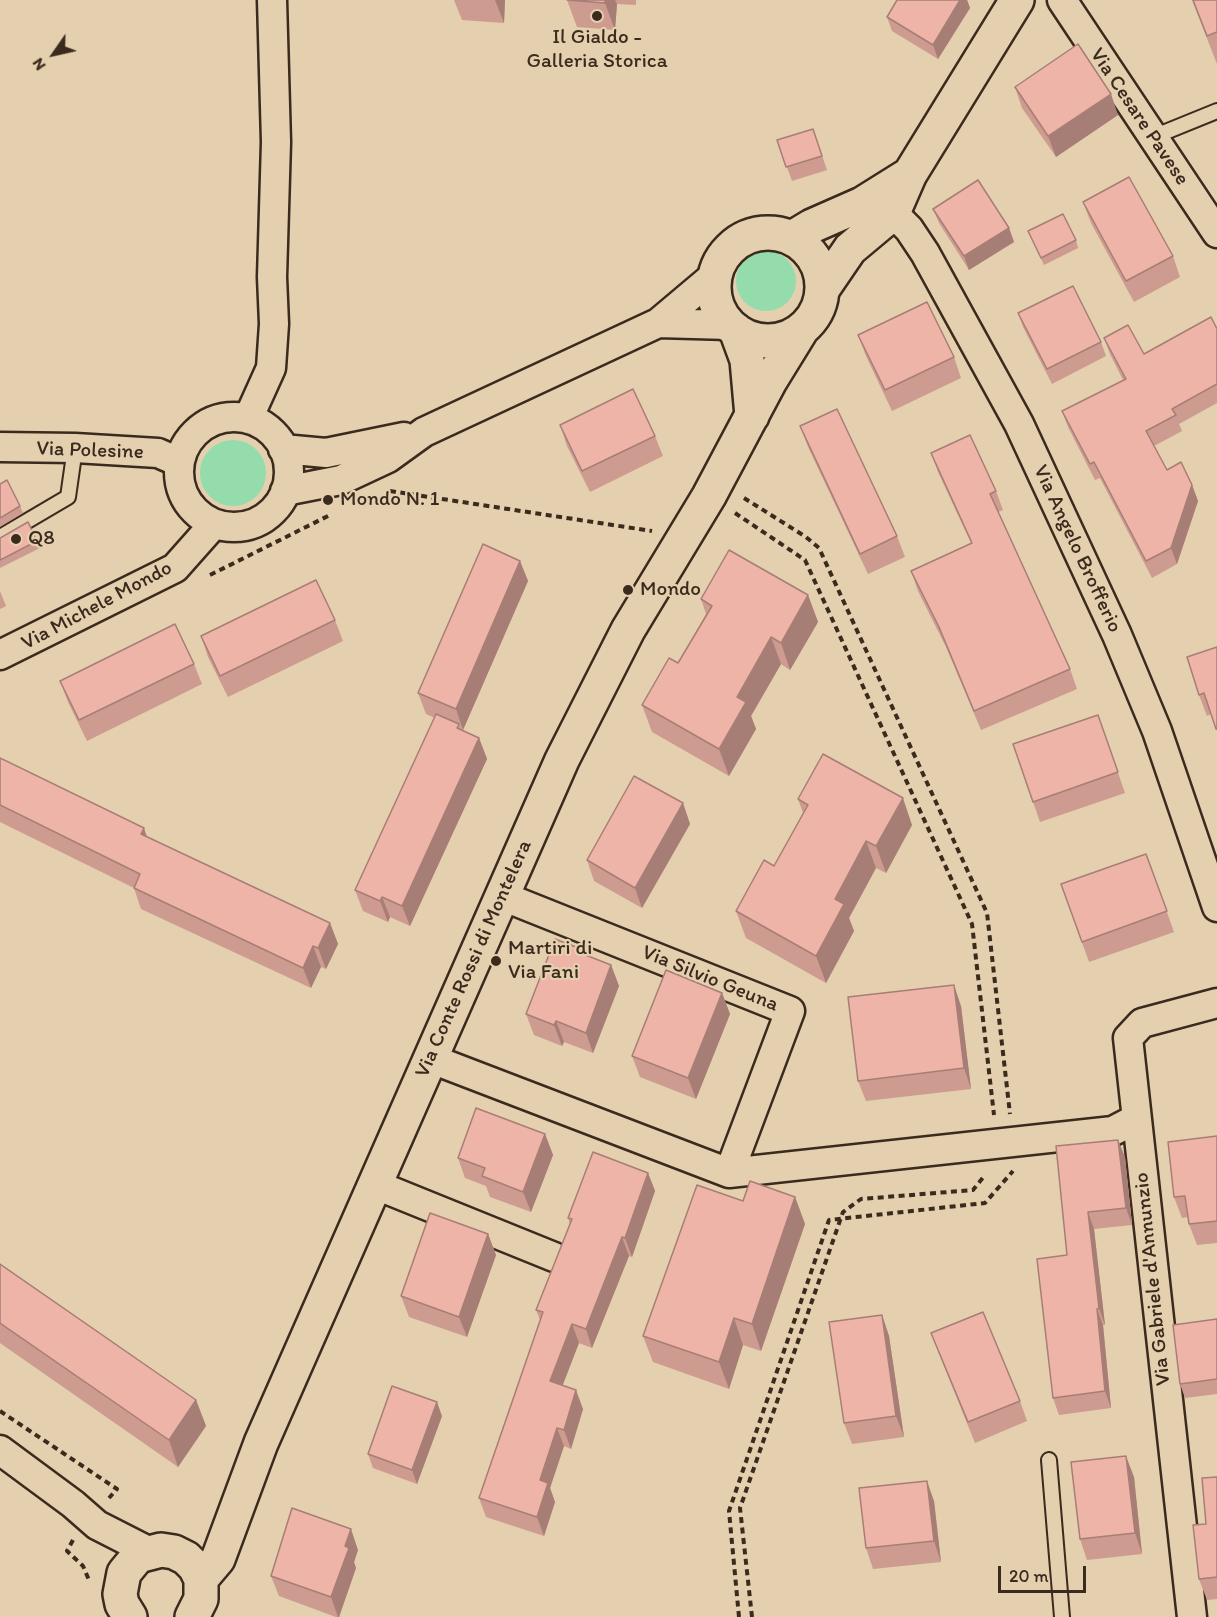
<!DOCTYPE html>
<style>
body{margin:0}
#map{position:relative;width:1217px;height:1617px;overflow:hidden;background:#e4cfae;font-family:Itim,sans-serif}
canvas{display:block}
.north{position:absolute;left:24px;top:24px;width:60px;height:60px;-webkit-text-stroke:4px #e4cfae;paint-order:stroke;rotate:236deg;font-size:16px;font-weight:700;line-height:24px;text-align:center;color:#3b2a1e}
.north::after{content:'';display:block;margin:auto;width:21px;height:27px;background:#3b2a1e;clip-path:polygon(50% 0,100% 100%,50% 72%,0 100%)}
.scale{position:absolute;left:998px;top:1566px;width:88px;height:27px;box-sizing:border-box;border:3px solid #3b2a1e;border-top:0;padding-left:8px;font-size:18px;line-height:21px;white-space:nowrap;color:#3b2a1e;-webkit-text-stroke:4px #e4cfae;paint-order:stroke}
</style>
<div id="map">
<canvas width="1217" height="1617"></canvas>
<div class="north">N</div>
<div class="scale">20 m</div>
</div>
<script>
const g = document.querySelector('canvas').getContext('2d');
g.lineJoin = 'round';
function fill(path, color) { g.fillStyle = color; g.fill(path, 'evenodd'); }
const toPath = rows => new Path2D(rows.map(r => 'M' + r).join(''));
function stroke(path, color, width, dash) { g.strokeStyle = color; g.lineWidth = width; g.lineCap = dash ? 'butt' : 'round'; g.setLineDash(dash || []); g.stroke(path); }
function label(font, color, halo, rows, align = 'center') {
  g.font = font + ' Itim,sans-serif'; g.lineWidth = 4.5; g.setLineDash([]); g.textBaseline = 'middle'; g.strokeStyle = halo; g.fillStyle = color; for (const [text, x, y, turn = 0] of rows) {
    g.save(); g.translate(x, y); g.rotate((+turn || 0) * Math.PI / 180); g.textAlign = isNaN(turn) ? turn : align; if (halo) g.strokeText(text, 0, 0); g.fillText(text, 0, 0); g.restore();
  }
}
fill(toPath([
 '736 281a30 30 0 1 1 60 0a30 30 0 1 1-60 0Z',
 '200 473a33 33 0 1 1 66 0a33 33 0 1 1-66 0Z'
]), '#94dcab');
const lane = toPath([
 [1153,137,1217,111],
 [0,537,68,497,75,448],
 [1049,1460,1062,1617]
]);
const street = toPath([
 [1062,0,1217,233],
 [893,213,909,229,925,253,1019,424,1117,635,1157,731,1217,907],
 [658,323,729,325],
 '179 472a55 55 0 1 1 110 0a55 55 0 1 1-110 0Z',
 [248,419,271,368,274,324,272,277,276,142,272,0],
 [0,447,75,448,158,453,179,462],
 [283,449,326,453,404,437],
 [285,491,341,480,388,458,424,432,658,323,715,275],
 [0,655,175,568,214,524],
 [502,896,790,1011,729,1173],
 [429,1058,729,1173,1113,1131,1136,1119],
 [376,1185,554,1257],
 [0,1450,73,1504,97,1525,148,1551],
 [1192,1617,1128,1038,1142,1023,1217,1003]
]);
const secondary = toPath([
 '714 287a54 54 0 1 1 108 0a54 54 0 1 1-108 0Z',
 [792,238,812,226,862,204,910,174],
 [822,290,850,249,893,213,910,174,1017,0],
 [736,330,747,360,752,416],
 [201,1579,218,1559,261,1443,562,760,628,630,709,496,770,381,802,329],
 [130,1617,122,1604,120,1594,124,1573,138,1556,161,1550,174,1552,186,1558,195,1567,201,1579,201,1599,192,1617]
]);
stroke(lane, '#3b2a1e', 18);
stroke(street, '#3b2a1e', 33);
stroke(secondary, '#3b2a1e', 38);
stroke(toPath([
 [390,491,652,531],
 [744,498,806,537,819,548,987,913,1010,1114],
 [735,513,805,560,972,924,994,1115],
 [210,575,332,514],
 [0,1411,117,1489,109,1498],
 [73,1540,67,1551,83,1566,89,1580],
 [739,1617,729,1511,829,1220,985,1203,1013,1171],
 [752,1617,740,1508,843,1212,861,1199,973,1190,985,1175]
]), '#3b2a1e', 4, [6, 4.5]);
stroke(lane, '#e4cfae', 14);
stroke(street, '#e4cfae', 28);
stroke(secondary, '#e4cfae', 33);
fill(toPath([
 [454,0,505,0,504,23,462,20],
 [567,0,636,0,636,5,617,4,615,30,577,27],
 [897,0,967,0,970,8,938,59,892,31,887,17],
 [1192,0,1217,0,1217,64],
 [1015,87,1118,115,1056,157,1022,108],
 [813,129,827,170,792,181,777,140],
 [1083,202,1173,256,1180,277,1134,302,1091,223],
 [933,209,1009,228,1014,242,969,270,939,223],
 [1028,231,1076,240,1078,248,1044,265],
 [1018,313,1101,342,1106,356,1052,384,1023,327],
 [1217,329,1217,403,1179,424,1182,431,1154,446,1167,470,1192,485,1198,501,1177,564,1152,578,1100,478,1095,480,1068,427,1062,411,1123,380,1110,354,1104,338,1144,354],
 [858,335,954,357,961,378,892,411,866,356],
 [560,425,655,436,663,456,590,492,567,446],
 [800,426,897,536,905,557,868,574,808,447],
 [931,453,996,491,1003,510,998,512,1070,669,1077,689,981,730,946,647,918,591,911,571,971,543,938,472],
 [0,484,20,506,23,513,0,527],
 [0,538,37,541,40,548,0,568],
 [520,561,528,581,463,730,461,729,479,738,487,759,410,926,390,917,388,922,363,911,355,890,435,718,426,714,418,693],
 [0,591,6,606,0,609],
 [808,595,818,622,790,670,781,664,751,716,756,729,729,776,652,732,642,705,678,663,706,614,701,599],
 [335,620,343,641,228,697,208,657,201,636],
 [1217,647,1217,731,1211,714,1207,716,1199,695],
 [194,664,202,684,87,741,68,702,60,681],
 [1098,715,1125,793,1040,822,1013,744],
 [0,758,147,837,330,923,338,944,326,969,321,967,311,988,141,909,134,888,0,822],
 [798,799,912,825,886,873,876,868,849,918,854,931,826,983,746,938,736,911,774,866,803,813],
 [683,803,690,824,642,908,594,881,587,860],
 [1146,854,1174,932,1089,962,1061,884],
 [584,950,587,956,611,965,619,986,593,1053,564,1042,562,1046,534,1035,526,1014],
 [722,993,730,1014,696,1099,640,1077,632,1056],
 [961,1006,971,1089,866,1101,858,1081],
 [545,1134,553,1155,531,1212,490,1197,486,1186,465,1178,458,1158],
 [1217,1136,1217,1243,1197,1245,1189,1224,1188,1217,1182,1218,1174,1197],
 [1056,1146,1125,1157,1132,1225,1094,1229,1105,1325,1103,1325,1111,1408,1059,1415,1053,1398,1067,1255],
 [648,1173,655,1191,632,1257,629,1256,592,1348,579,1343,562,1385,583,1409,571,1449,564,1446,550,1488,555,1502,544,1536,486,1517,479,1498,540,1320,536,1310,570,1224,568,1218],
 [795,1197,805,1224,761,1351,743,1345,729,1389,653,1362,643,1336,743,1201],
 [488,1234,496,1255,467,1337,409,1317,401,1296],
 [0,1264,196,1400,206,1426,178,1467,0,1343],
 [882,1315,889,1336,904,1437,852,1444,844,1423],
 [1217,1319,1217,1394,1185,1398,1180,1384],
 [931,1333,1020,1401,1027,1421,975,1443,939,1354],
 [442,1416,417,1484,373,1468,368,1454],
 [1134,1477,1142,1554,1087,1560,1080,1539],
 [1217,1477,1217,1599,1207,1600,1199,1579,1206,1524],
 [934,1501,941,1562,873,1569,866,1548],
 [358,1550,354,1562,356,1568,339,1617,336,1617,279,1596,271,1576]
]), '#cd9b90');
fill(toPath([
 [495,0,505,0,504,23],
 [605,0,615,0,617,4,615,30,605,3],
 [960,0,967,0,970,8,938,59,933,45],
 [1111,94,1118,115,1056,157,1048,136],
 [1009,228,1014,242,969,270,964,256],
 [1192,485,1198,501,1177,564,1171,548],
 [520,561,528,581,463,730,456,709],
 [808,595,818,622,790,670,781,643],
 [771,637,781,664,751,716,756,729,729,776,719,749,737,697],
 [479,738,487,759,410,926,402,906],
 [903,798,912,825,886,873,876,846],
 [683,803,690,824,642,908,635,888],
 [144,828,151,849,141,834],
 [866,841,876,868,849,918,854,931,826,983,816,956,835,899],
 [382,897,390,917,388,922,380,901],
 [330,923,338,944,326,969,318,948],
 [313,946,321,967,311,988,303,968],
 [611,965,619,986,593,1053,586,1033],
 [954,985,961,1006,971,1089,964,1068],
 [722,993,730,1014,696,1099,688,1078],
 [556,1021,564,1042,562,1046,554,1025],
 [545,1134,553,1155,531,1212,523,1192],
 [1118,1140,1125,1157,1132,1225,1126,1208],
 [648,1173,655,1191,632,1257,625,1238],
 [795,1197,805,1224,761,1351,752,1324],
 [1088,1212,1094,1229,1105,1325,1099,1308],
 [488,1234,496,1255,467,1337,459,1317],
 [622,1237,629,1256,592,1348,586,1329],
 [1097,1309,1103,1325,1111,1408,1105,1391],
 [882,1315,889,1336,904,1437,896,1416],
 [734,1318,743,1345,729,1389,719,1362],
 [572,1324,579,1343,557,1400,550,1381],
 [576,1390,583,1409,571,1449,564,1430],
 [196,1400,206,1426,178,1467,169,1440],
 [437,1402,442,1416,417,1484,412,1470],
 [557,1428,564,1446,550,1488,555,1502,544,1536,537,1517,540,1480],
 [1126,1456,1134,1477,1142,1554,1135,1533],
 [927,1481,934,1501,941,1562,934,1541],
 [351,1529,358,1550,354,1562,356,1568,339,1617,338,1617,331,1597,345,1546]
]), '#a77e76');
const building = toPath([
 [567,0,605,0,605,3,567,0],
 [897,0,960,0,933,45,887,17,897,0],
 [1193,0,1217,0,1217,32,1207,36,1193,0],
 [1078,44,1111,94,1048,136,1015,87,1078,44],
 [813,129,822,156,786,167,777,140,813,129],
 [1129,177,1173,256,1126,281,1083,202,1129,177],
 [978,180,1009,228,964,256,933,209,978,180],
 [1063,214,1076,240,1041,258,1028,231,1063,214],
 [1073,286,1101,342,1047,369,1018,313,1073,286],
 [927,302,954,357,885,390,858,335,927,302],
 [1211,317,1217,329,1217,384,1172,409,1176,415,1146,431,1167,470,1181,462,1192,485,1171,548,1146,561,1094,462,1090,464,1062,411,1126,379,1104,338,1128,325,1144,354,1211,317],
 [633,389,655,436,582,471,560,425,633,389],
 [837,409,897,536,860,554,800,426,837,409],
 [970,435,996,491,990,494,1070,669,974,711,939,627,911,571,972,543,931,453,970,435],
 [7,480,20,506,0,518,0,484,7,480],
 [28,522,37,541,0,560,0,538,28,522],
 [483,544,520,561,456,709,418,693,483,544],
 [729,550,808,595,781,643,771,637,737,697,746,702,719,749,642,705,669,658,678,663,712,606,701,599,729,550],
 [316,580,335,620,220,676,201,636,316,580],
 [175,624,194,664,79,720,60,681,175,624],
 [1217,647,1217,729,1216,729,1204,693,1199,695,1187,657,1217,647],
 [436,714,459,724,457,728,479,738,402,906,382,897,380,901,355,890,436,714],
 [1098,715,1118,772,1033,802,1013,744,1098,715],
 [823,754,903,798,876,846,866,841,835,899,844,904,816,956,736,911,764,860,774,866,808,805,798,799,823,754],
 [0,758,144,828,141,834,330,923,318,948,313,946,303,968,134,888,140,874,0,805,0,758],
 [634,776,683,803,635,888,587,860,634,776],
 [1146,854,1167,911,1082,942,1061,884,1146,854],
 [555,939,584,950,583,954,611,965,586,1033,556,1021,554,1025,526,1014,555,939],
 [666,970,722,993,688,1078,632,1056,666,970],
 [954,985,964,1068,858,1081,848,997,954,985],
 [476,1108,545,1134,523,1192,482,1176,485,1168,458,1158,476,1108],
 [1217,1136,1217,1221,1189,1224,1185,1196,1174,1197,1168,1142,1217,1136],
 [1118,1140,1126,1208,1088,1212,1099,1308,1097,1309,1105,1391,1053,1398,1037,1259,1067,1255,1056,1146,1118,1140],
 [593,1152,648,1173,625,1238,622,1237,586,1329,572,1324,550,1381,576,1390,564,1430,557,1428,540,1480,548,1483,537,1517,479,1498,543,1312,536,1310,572,1219,568,1218,593,1152],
 [750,1181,795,1197,752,1324,734,1318,719,1362,643,1336,697,1185,743,1201,750,1181],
 [430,1213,488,1234,459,1317,401,1296,430,1213],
 [0,1264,196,1400,169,1440,0,1323,0,1264],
 [983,1312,1020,1401,968,1422,931,1333,983,1312],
 [882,1315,896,1416,844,1423,829,1322,882,1315],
 [1217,1319,1217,1379,1180,1384,1173,1325,1217,1319],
 [392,1386,437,1402,412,1470,368,1454,392,1386],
 [1126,1456,1135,1533,1080,1539,1071,1462,1126,1456],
 [1217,1477,1217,1577,1199,1579,1193,1525,1206,1524,1202,1478,1217,1477],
 [927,1481,934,1541,866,1548,859,1488,927,1481],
 [292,1508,351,1529,345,1546,349,1548,331,1597,271,1576,292,1508]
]);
fill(building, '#eeb4a8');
stroke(building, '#a77e76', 1.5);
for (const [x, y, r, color] of [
 [597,16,6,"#3b2a1e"],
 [328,500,6,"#3b2a1e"],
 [16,539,6,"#3b2a1e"],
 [628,590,6,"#3b2a1e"],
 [496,961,6,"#3b2a1e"]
]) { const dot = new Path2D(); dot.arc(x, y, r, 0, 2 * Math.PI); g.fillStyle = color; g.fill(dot); stroke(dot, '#e4cfae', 2); }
label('21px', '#3b2a1e', '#e4cfae', [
 ["Il Gialdo -",597,38,"center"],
 ["Galleria Storica",597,62,"center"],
 ["Mondo N. 1",340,500],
 ["Q8",28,539],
 ["Mondo",640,590],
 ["Martiri di",508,949],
 ["Via Fani",508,973]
], 'left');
label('21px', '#3b2a1e', '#e4cfae', [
 ["Via Cesare Pavese",1139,117,56],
 ["Via Polesine",90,451,2],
 ["Via Angelo Brofferio",1077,549,65],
 ["Via Michele Mondo",97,606,-28],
 ["Via Conte Rossi di Montelera",474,959,-66],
 ["Via Silvio Geuna",710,979,22],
 ["Via Gabriele d'Annunzio",1153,1279,-96]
]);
</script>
